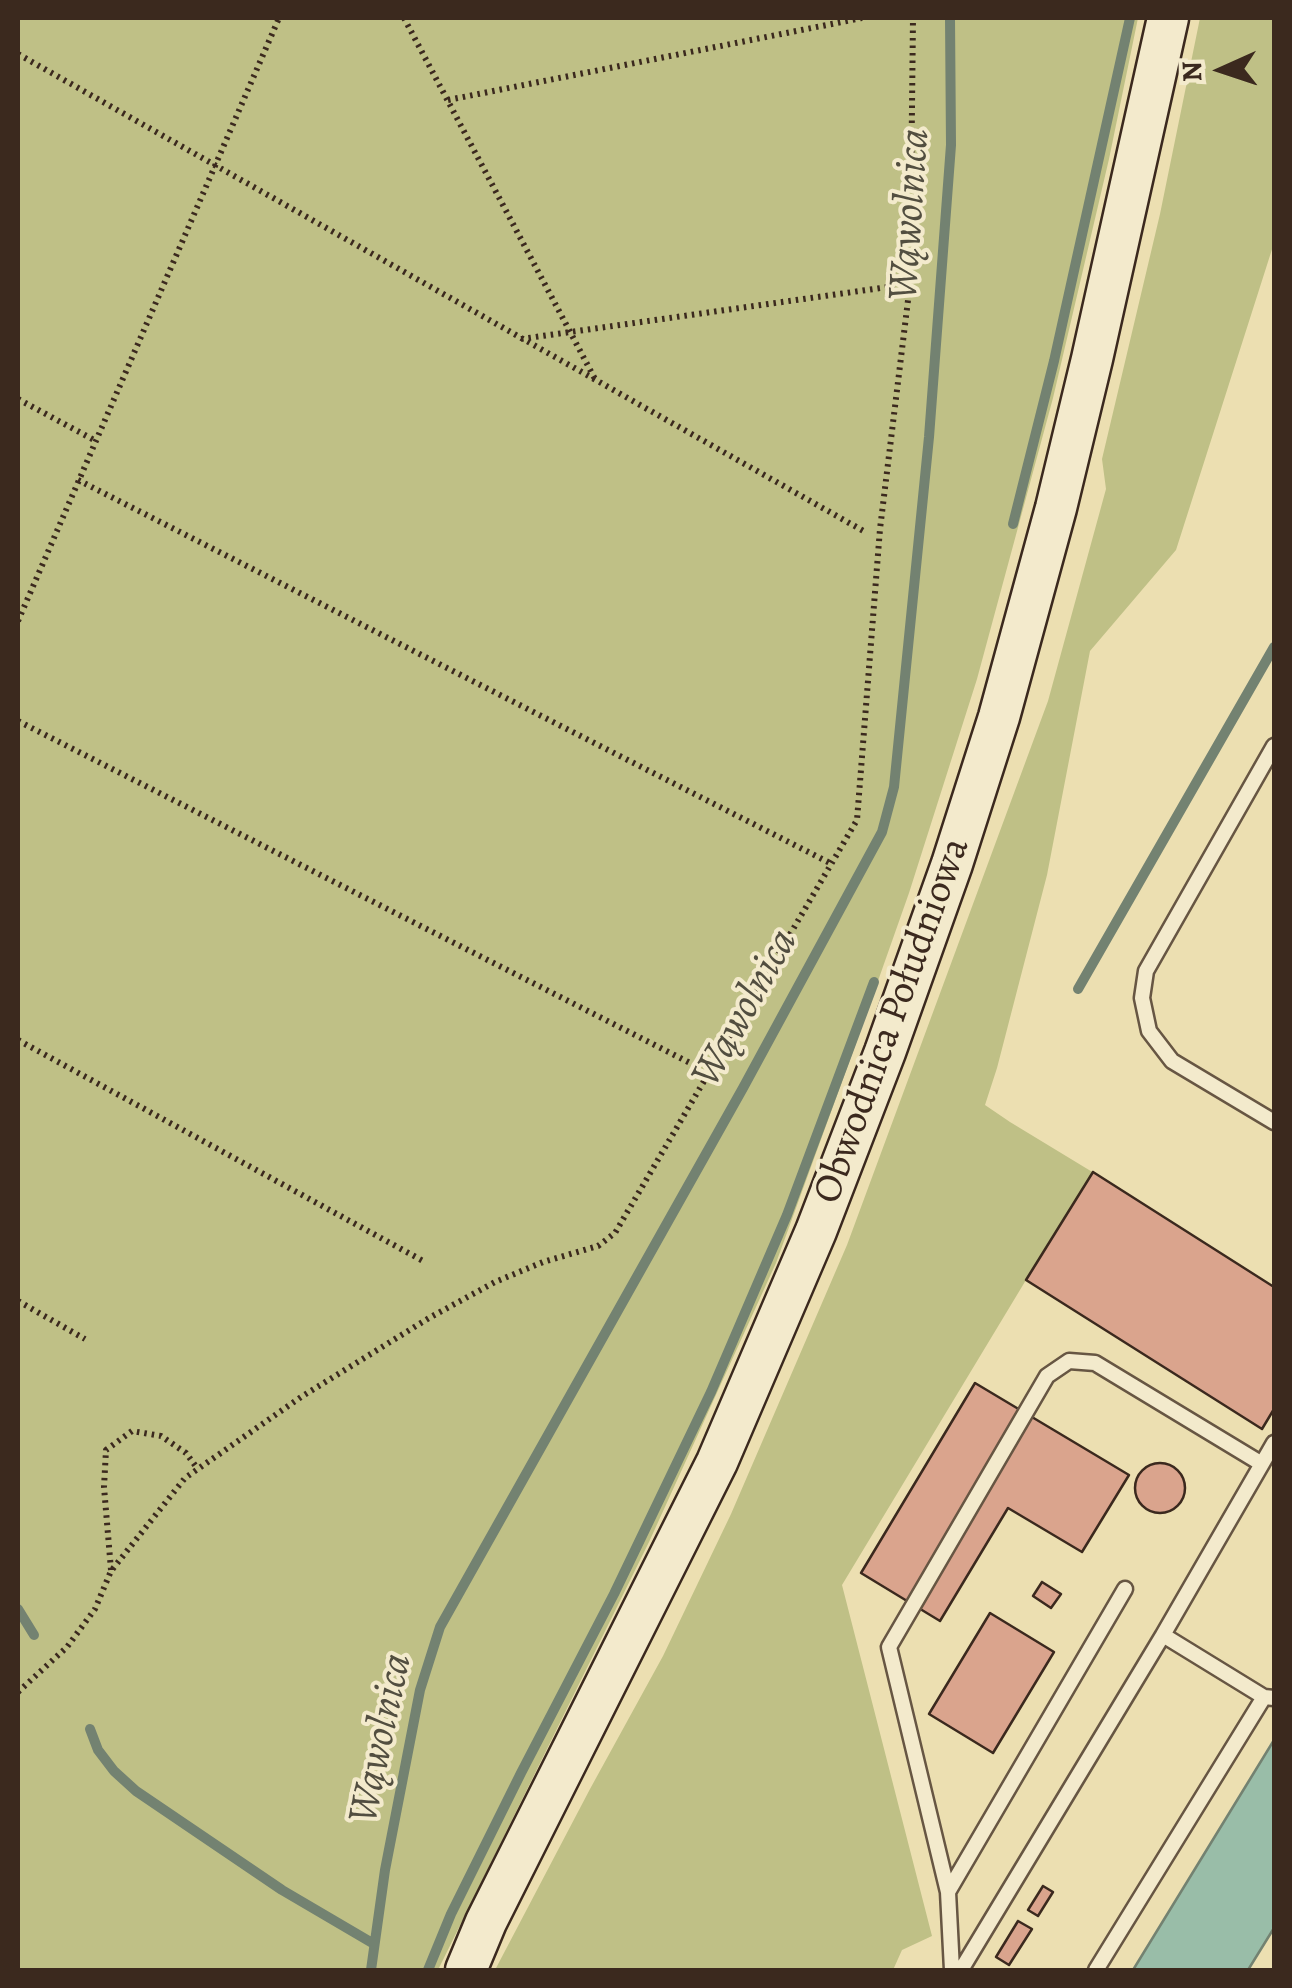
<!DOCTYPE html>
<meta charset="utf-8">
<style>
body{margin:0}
#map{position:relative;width:1292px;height:1988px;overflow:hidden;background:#ecdfb1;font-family:Alegreya,serif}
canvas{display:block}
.frame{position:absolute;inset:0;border:20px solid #3b291e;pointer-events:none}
.north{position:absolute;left:1172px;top:20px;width:100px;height:100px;-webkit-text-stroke:8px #f3eacc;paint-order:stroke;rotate:267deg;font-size:28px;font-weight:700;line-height:40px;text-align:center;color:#3b291e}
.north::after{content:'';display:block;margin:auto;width:35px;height:45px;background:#3b291e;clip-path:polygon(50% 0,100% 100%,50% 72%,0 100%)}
</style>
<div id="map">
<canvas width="1292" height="1988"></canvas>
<div class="frame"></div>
<div class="north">N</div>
</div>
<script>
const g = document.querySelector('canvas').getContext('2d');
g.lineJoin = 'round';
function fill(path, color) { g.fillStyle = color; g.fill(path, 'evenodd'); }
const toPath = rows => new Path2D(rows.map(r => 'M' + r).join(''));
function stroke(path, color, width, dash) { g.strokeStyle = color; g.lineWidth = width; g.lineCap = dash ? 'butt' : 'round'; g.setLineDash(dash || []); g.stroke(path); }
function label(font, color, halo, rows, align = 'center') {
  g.font = font + ' Alegreya,serif'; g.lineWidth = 8; g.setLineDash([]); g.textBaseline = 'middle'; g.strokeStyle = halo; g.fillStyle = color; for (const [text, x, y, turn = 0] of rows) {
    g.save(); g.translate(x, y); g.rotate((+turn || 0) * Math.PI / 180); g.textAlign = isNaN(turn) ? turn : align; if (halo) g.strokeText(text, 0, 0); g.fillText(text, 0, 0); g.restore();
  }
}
fill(toPath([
 [18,18,1138,18,1109,159,1053,398,977,679,909,893,855,1046,776,1263,649,1542,438,1970,18,1970],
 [1200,18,1274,18,1274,243,1176,550,1090,651,1047,875,997,1068,985,1105,1010,1122,1094,1173,1026,1280,842,1585,932,1936,902,1950,893,1970,495,1970,590,1789,663,1656,731,1514,847,1245,1048,701,1106,489,1102,459,1160,214]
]), '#bfc086');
const water = toPath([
 [1274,1740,1274,1928,1248,1970,1133,1970,1274,1740]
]);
fill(water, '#99bda8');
stroke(water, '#738271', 2.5);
stroke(toPath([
 [1013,524,1054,361,1130,18],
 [1078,989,1274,647],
 [18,1609,34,1635],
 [90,1729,98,1750,114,1771,136,1791,282,1890,374,1944],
 [371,1970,385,1870,420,1690,440,1627,743,1088,882,832,894,787,929,437,951,145,950,18],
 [428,1970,451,1914,521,1773,614,1594,711,1392,787,1215,874,982]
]), '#738271', 10);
const building = toPath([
 [1093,1172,1274,1287,1274,1409,1262,1429,1026,1280,1093,1172],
 [975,1383,1129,1475,1082,1552,1008,1508,940,1621,861,1573,975,1383],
 '1135 1488a25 25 0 1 1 50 0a25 25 0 1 1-50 0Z',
 [1042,1582,1061,1594,1051,1608,1033,1596,1042,1582],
 [990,1613,1054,1652,993,1753,929,1714,990,1613],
 [1043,1886,1053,1892,1038,1916,1028,1910,1043,1886],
 [1018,1921,1032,1929,1009,1965,996,1957,1018,1921]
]);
fill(building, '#daa48d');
stroke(building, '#3b291e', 2.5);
const service = toPath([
 [1274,746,1146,971,1142,998,1149,1031,1172,1061,1274,1122],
 [1163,1635,1274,1443],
 [948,1892,889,1647,1047,1376,1069,1361,1095,1363,1262,1464],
 [952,1970,948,1892,1125,1589],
 [961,1970,1163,1635,1264,1697,1274,1698],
 [1096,1970,1264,1697]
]);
const secondary = toPath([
 [466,1970,486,1922,717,1462,816,1231,885,1052,952,864,999,717,1056,508,1092,359,1168,18]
]);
stroke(service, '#675643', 19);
stroke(secondary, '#3b291e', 45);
stroke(toPath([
 [404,18,595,379],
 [18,54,867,533],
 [448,100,862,18],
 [521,339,895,286],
 [18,399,96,441],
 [78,480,830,863],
 [18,621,279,18],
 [18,721,698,1067],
 [18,1040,425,1262],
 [18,1301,85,1339],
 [111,1570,104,1487,106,1450,132,1431,161,1436,186,1453,197,1468],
 [18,1692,67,1647,95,1609,111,1571,185,1478,301,1397,429,1318,495,1282,543,1262,598,1246,615,1233,857,820,880,529,910,284,913,18]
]), '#3b291e', 6, [2.5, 5]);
stroke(service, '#f3eacc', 14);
stroke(secondary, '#f3eacc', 40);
label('40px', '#3b291e', '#f3eacc', [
 ["Obwodnica Południowa",893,1021,-70]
]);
label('italic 42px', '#524e40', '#f3eacc', [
 ["Wąwolnica",911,215,-86],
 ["Wąwolnica",746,1009,-61],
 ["Wąwolnica",382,1739,-78]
]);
</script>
